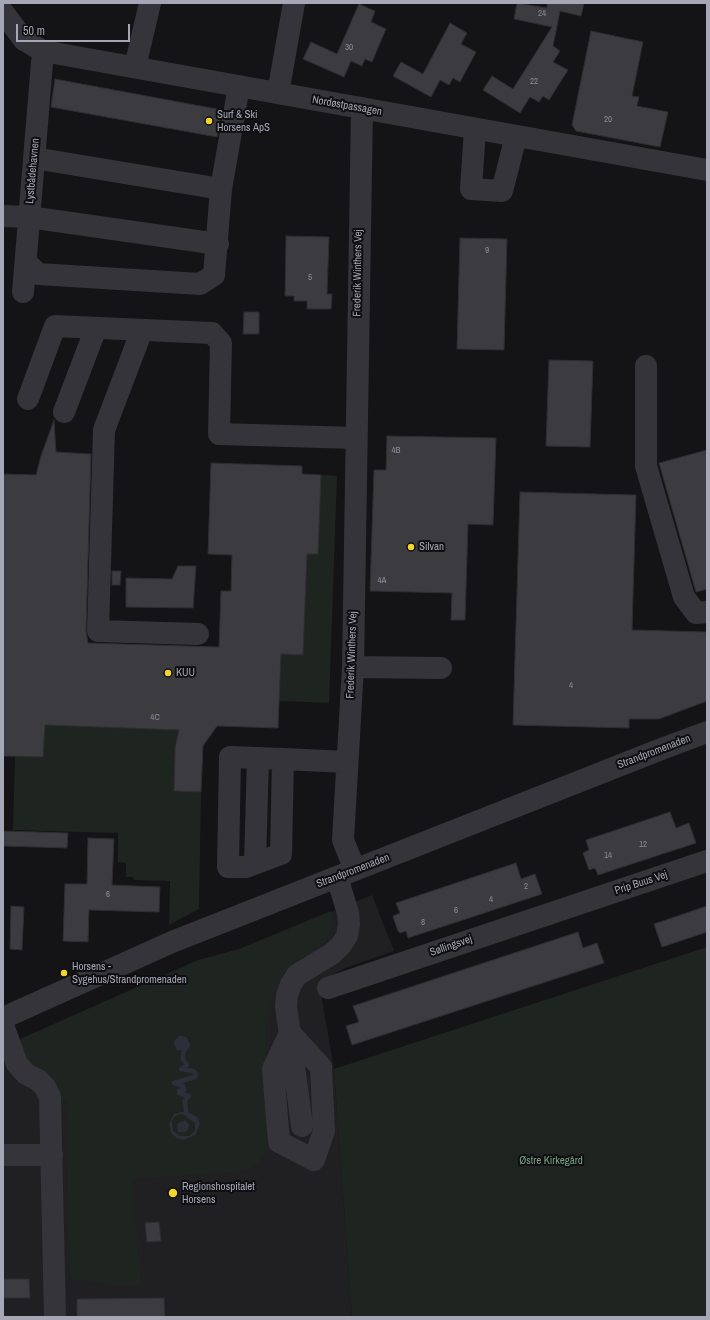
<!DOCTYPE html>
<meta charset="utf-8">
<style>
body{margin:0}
#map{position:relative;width:710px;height:1320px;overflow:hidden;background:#141315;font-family:"Archivo Narrow",sans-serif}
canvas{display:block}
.frame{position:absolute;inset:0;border:4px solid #a5a7b6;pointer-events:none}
.scale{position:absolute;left:16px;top:24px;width:114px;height:18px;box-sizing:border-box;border:2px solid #a5a7b6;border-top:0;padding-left:5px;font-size:12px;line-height:14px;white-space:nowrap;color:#a5a7b6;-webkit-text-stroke:3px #0f0e10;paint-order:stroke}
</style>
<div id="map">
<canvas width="710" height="1320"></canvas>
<div class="frame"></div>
<div class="scale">50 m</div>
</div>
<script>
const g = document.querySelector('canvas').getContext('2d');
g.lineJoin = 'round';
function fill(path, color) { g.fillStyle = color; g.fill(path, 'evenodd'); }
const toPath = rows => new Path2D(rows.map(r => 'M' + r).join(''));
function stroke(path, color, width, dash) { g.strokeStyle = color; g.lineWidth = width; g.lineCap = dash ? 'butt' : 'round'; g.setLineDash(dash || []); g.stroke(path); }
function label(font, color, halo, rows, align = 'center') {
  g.font = font + ' "Archivo Narrow",sans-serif'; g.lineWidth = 4; g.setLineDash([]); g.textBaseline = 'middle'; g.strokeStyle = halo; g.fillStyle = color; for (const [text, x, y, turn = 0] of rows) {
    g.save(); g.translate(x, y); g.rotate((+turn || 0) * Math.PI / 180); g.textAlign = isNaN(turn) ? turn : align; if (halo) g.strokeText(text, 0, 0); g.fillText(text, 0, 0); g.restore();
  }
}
fill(toPath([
 [372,895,394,951,345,968,319,982,334,1069,352,1317,3,1317,3,1049]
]), '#201f22');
fill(toPath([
 [321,475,337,476,329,703,279,701,281,654,303,654,307,562,298,561],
 [45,725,179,730,175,748,174,791,201,792,199,909,169,925,170,881,134,880,133,877,126,877,126,863,118,862,118,833,13,830,15,756,43,757],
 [331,911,332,929,325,942,313,952,294,962,283,975,274,991,266,1022,267,1152,258,1164,243,1171,132,1179,141,1285,110,1285,70,1279,66,1101,58,1101,30,1068,18,1044,20,1039,198,960,239,949],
 [707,947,707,1317,352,1317,334,1069]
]), '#1e2520');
fill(toPath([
 [186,1111,197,1117,200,1124,195,1135,184,1140,177,1138,171,1133,169,1124,174,1114],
 [180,1114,184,1115,195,1123,195,1131,189,1136,180,1136,173,1131,172,1121,174,1117],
 [185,1120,189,1125,188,1130,185,1132,178,1132,177,1124]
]), '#2a2f39');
stroke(toPath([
 [181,1043,182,1045,180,1046,179,1042,184,1042,184,1047,178,1048,176,1042,180,1038,185,1039,188,1045,183,1053,183,1059,187,1065,181,1069,193,1071,196,1074,195,1077,174,1083,183,1086,184,1090,179,1091,179,1093,189,1096,185,1100,186,1111]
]), '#2a2f39', 4.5);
const building = toPath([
 [517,3,547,8,547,3,584,3,581,16,560,11,553,46,560,51,553,62,568,70,549,100,543,96,539,102,530,97,520,113,483,90,492,76,513,89,552,27,514,19,517,3],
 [359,4,375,11,371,22,386,29,372,62,365,59,362,66,351,61,344,77,303,59,311,42,337,54,359,4],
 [450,23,467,33,461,44,476,52,460,82,453,78,449,85,440,80,431,97,393,76,401,62,423,74,450,23],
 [591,31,643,42,632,96,639,97,637,106,668,112,660,147,576,131,572,125,591,31],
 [55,79,222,110,217,137,51,107,55,79],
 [286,236,329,237,327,294,332,294,331,309,307,309,307,301,294,301,294,296,285,296,286,236],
 [460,238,507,239,504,350,457,349,460,238],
 [244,312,259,312,259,334,243,334,244,312],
 [549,360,593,361,590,447,546,446,549,360],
 [54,420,56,452,91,454,86,631,88,643,219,647,221,591,231,591,232,555,208,554,211,463,302,466,302,474,321,475,318,554,307,554,303,655,281,654,278,728,217,726,203,746,201,792,174,791,175,748,179,730,45,725,43,757,3,756,3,474,36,475,41,456,54,420],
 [387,436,496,438,493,525,468,524,465,620,451,620,452,593,370,591,374,470,386,470,387,436],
 [707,450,707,589,696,592,659,463,707,450],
 [520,492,636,495,632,630,707,632,707,701,659,719,629,719,629,728,513,725,520,492],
 [178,566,196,566,193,608,126,607,126,578,172,579,178,566],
 [112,571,121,571,120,585,112,585,112,571],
 [670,812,676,828,689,823,696,843,598,875,595,868,589,870,583,853,589,850,586,840,670,812],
 [3,831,68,833,67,848,3,846,3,831],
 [88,838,114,839,112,885,160,887,159,912,89,910,88,942,63,941,65,884,87,884,88,838],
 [516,863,521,879,535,874,542,894,408,938,406,931,400,933,398,931,393,916,400,913,396,903,516,863],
 [11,906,24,907,22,950,10,949,11,906],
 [707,906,707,932,662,947,654,924,707,906],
 [578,932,583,948,597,943,604,963,352,1045,346,1026,359,1022,353,1006,578,932],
 [159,1222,161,1241,147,1242,145,1223,159,1222],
 [3,1279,29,1279,30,1298,3,1298,3,1279],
 [164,1298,165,1317,77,1317,77,1299,164,1298]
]);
fill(building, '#3b3b40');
stroke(building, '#2e2d31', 1);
stroke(toPath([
 [3,12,24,40,43,51,707,170],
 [135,67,150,3],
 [278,93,294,3],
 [475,129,471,189,502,191,516,136],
 [34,158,221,189],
 [3,216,29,217,218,244],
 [26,262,38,274,200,284,214,275,221,189,239,86],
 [23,292,43,51],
 [142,330,104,430,98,631,198,634],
 [646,366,646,466,684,597,696,613,707,612],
 [28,399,55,326,212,333,221,343,219,434,355,438],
 [64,412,96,328],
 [353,667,441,668],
 [283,759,281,854,246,867,228,867,230,757,283,759,347,762],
 [255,863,258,758],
 [355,870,343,840,353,667,362,108],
 [328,988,707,861],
 [3,1018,172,942,664,748,707,732],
 [3,1025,17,1064,26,1074,38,1080,45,1087,50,1097,55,1317],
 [290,1033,321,1067,324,1131,314,1160,279,1142,273,1069,290,1033],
 [302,1126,286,1006,287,995,291,984,297,975,333,953,341,945,347,936,349,924,348,913,337,877],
 [3,1155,52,1155]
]), '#35343a', 22);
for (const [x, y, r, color] of [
 [209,121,4,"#f2d52f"],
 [411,547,4,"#f2d52f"],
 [168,673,4,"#f2d52f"],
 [64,973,4,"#f2d52f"],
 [173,1193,5,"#f2d52f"]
]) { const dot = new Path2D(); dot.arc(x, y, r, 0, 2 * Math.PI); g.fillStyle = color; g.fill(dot); stroke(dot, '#0f0e10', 1.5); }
label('9px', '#8a8c98', null, [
 ["24",542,14],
 ["30",349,48],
 ["22",534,82],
 ["20",608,120],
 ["9",487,251],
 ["5",310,278],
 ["4B",396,451],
 ["4A",382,581],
 ["4",571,686],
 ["4C",155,718],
 ["12",643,845],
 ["14",608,856],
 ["2",526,887],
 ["6",108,895],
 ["4",491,900],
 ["6",456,911],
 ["8",423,923]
]);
label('11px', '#a5a7b6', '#0f0e10', [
 ["Nordøstpassagen",347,106,10],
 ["Lystbådehavnen",33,171,-85],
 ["Frederik Winthers Vej",358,273,-89],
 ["Frederik Winthers Vej",352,655,-88],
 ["Strandpromenaden",654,752,-21],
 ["Strandpromenaden",353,871,-21],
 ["Prip Buus Vej",641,883,-18],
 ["Søllingsvej",451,946,-19]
]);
label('11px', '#a5a7b6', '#0f0e10', [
 ["Surf & Ski",217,115],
 ["Horsens ApS",217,128],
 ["Silvan",419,547],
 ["KUU",176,673],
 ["Horsens -",72,967],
 ["Sygehus/Strandpromenaden",72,980],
 ["Regionshospitalet",182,1187],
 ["Horsens",182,1200]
], 'left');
label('11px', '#7ca185', '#0f0e10', [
 ["Østre Kirkegård",551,1161]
]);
</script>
